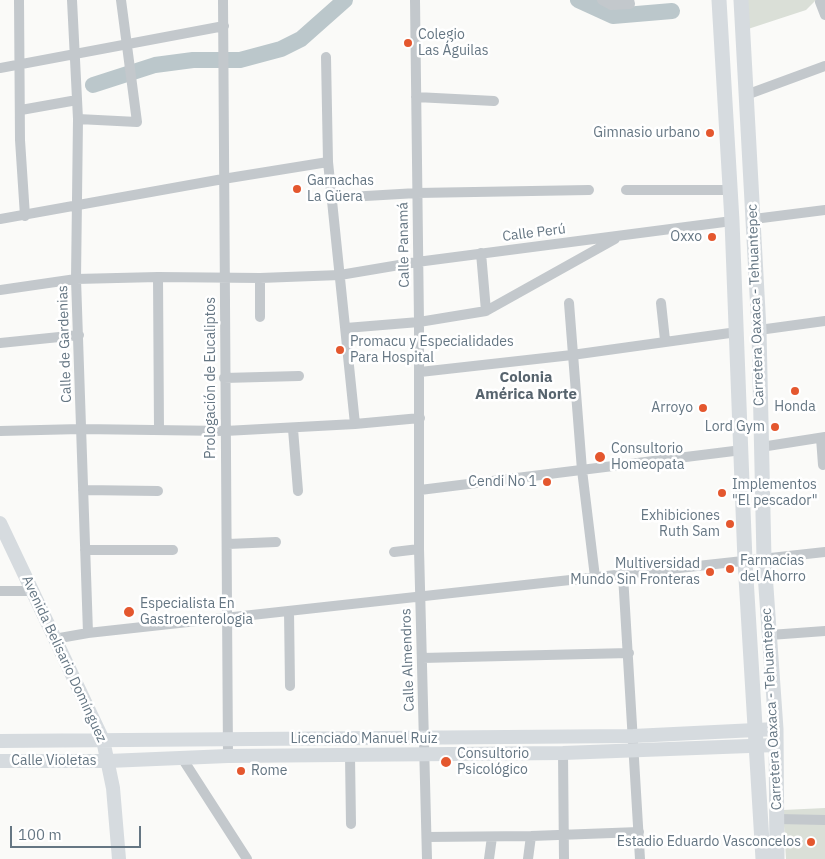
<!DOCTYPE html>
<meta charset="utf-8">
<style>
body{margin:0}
#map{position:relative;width:825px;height:859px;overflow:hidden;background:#fafaf8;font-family:"IBM Plex Sans",sans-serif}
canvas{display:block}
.scale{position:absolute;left:10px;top:826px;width:131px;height:22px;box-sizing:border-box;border:2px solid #657683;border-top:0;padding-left:6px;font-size:15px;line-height:18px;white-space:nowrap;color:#657683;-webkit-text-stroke:4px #fff;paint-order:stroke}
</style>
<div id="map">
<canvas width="825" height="859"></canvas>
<div class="scale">100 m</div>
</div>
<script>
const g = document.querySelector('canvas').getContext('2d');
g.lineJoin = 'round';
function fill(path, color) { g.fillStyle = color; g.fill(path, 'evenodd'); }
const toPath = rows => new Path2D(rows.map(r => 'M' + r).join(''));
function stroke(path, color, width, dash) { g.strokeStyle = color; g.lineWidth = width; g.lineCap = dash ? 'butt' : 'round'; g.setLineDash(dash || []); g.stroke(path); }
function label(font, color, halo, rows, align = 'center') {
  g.font = font + ' "IBM Plex Sans",sans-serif'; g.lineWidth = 5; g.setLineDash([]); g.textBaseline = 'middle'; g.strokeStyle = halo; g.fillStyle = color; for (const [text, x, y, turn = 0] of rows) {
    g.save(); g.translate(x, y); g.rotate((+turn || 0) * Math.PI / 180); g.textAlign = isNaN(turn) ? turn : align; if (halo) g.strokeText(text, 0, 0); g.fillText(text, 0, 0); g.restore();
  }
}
fill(toPath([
 [744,0,816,0,806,10,745,30],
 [825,808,825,859,786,859,783,810]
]), '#dadfd7');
stroke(toPath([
 [578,0,613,16,672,11],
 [93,85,155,65,193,60,240,60,281,49,301,39,345,0]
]), '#bbc7cb', 16);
stroke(toPath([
 [19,0,20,140,25,216],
 [72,0,78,119,76,279,88,633],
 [223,0,228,756],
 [415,0,419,322,419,549,427,859],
 [602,0,611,5,630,4,629,0],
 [822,0,820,2,825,15],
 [0,68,224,26],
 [746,95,825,66],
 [416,97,494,101],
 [21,110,77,100],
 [78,119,137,122,121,0],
 [626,190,729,190],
 [332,198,417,193,589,190],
 [0,219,223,179,328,162],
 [754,219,825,210],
 [481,253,486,311],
 [158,277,159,430],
 [0,290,76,279,158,277,260,278,340,275,417,262,732,221],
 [569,303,582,470,595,577],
 [661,303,665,340],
 [260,317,260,278],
 [346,328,419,322,486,311,615,239],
 [759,330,825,321],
 [0,343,79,335],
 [420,372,572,355,737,332],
 [224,378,299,376],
 [355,424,420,418],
 [293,429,298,491],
 [0,431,81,429,225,431,355,424,328,162,326,57],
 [821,438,823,465],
 [761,447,825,437],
 [83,490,158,491],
 [420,490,742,450],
 [228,544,276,542],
 [85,550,173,550],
 [394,552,419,549],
 [623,575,640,859],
 [0,591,33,591],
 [289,611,290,686],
 [770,635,825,631],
 [54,639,88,633,825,552],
 [422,658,629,653],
 [563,753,564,859],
 [350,756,351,824],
 [182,758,247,859],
 [778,819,825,820],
 [427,837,531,836,639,832],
 [489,859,492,837],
 [528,859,531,836]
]), '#c3c8cc', 10);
stroke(toPath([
 [0,523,103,740,113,788,119,859],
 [0,741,633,736,776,729],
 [0,761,108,761,228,756,563,753,776,745]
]), '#d6dbdf', 14);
stroke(toPath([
 [719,0,732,221,745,561,763,859],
 [741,0,759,330,764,559,776,729,777,859]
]), '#d6dbdf', 15);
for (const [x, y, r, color] of [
 [408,43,5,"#e4572e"],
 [710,133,5,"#e4572e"],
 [297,189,5,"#e4572e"],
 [712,237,5,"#e4572e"],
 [340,350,5,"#e4572e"],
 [795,391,5,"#e4572e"],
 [703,408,5,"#e4572e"],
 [775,427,5,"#e4572e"],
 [600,457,6,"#e4572e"],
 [547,482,5,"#e4572e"],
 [722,493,5,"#e4572e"],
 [730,524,5,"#e4572e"],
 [730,569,5,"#e4572e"],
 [710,572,5,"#e4572e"],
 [129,612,6,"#e4572e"],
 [446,762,6,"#e4572e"],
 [241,771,5,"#e4572e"],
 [811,842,5,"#e4572e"]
]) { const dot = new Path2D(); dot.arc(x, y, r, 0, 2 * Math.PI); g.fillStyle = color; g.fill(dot); stroke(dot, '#fff', 2); }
label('14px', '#657683', '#fff', [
 ["Colegio",418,35],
 ["Las Águilas",418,51],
 ["Gimnasio urbano",700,133,"right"],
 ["Garnachas",307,181],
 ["La Güera",307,197],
 ["Oxxo",702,237,"right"],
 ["Promacu y Especialidades",350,342],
 ["Para Hospital",350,358],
 ["Honda",795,407,"center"],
 ["Arroyo",693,408,"right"],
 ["Lord Gym",765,427,"right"],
 ["Consultorio",611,449],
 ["Homeopata",611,465],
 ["Cendi No 1",537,482,"right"],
 ["Implementos",732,485],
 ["\"El pescador\"",732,501],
 ["Exhibiciones",720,516,"right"],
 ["Ruth Sam",720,532,"right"],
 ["Farmacias",740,561],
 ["del Ahorro",740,577],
 ["Multiversidad",700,564,"right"],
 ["Mundo Sin Fronteras",700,580,"right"],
 ["Especialista En",140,604],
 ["Gastroenterologia",140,620],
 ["Consultorio",457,754],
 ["Psicológico",457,770],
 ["Rome",251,771],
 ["Estadio Eduardo Vasconcelos",801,842,"right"]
], 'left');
label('14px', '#657683', '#fff', [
 ["Calle Perú",534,233,-7],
 ["Calle Panamá",404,245,-91],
 ["Carretera Oaxaca - Tehuantepec",756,305,-92],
 ["Calle de Gardenias",65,344,-92],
 ["Prologación de Eucaliptos",211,378,-90],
 ["Avenida Belisario Domínguez",64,659,65],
 ["Calle Almendros",408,660,-92],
 ["Carretera Oaxaca - Tehuantepec",772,709,-93],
 ["Licenciado Manuel Ruiz",364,739],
 ["Calle Violetas",54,761]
]);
label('bold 15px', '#57646e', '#fff', [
 ["Colonia",526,378],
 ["América Norte",526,395]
]);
</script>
